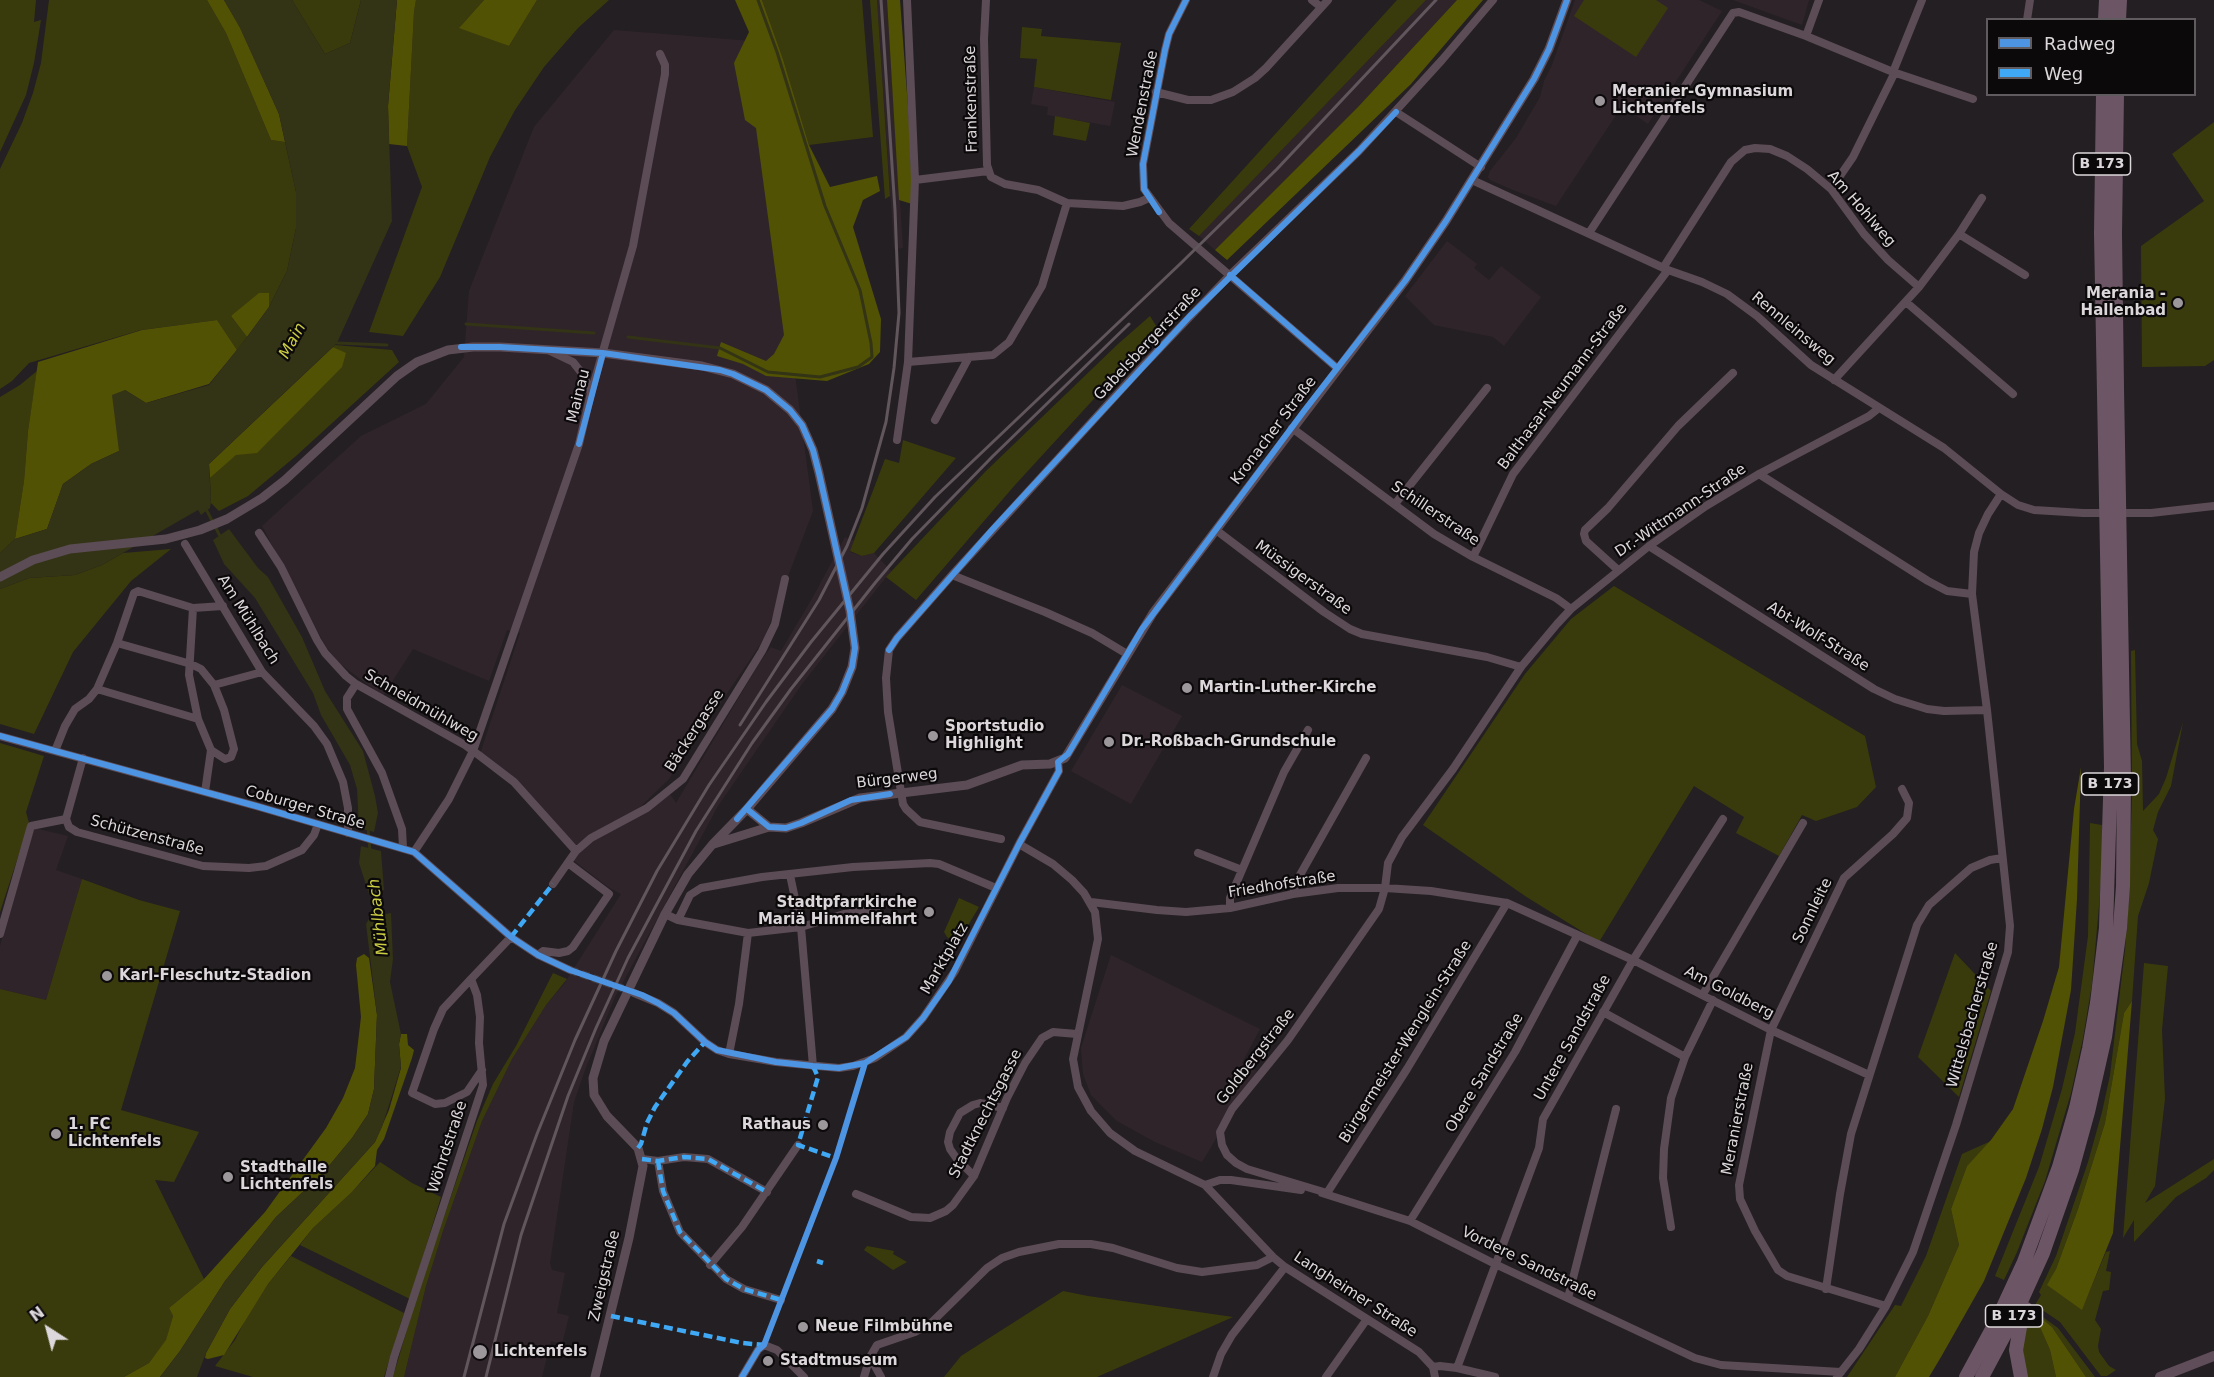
<!DOCTYPE html>
<html>
<head>
<meta charset="utf-8">
<style>
	body { margin:0 }
	#map { position:relative; width:2214px; height:1377px; overflow:hidden; background:#241f22; font-family:"DejaVu Sans",sans-serif }
	canvas { display:block }
	.legend { position:absolute; left:1986px; top:18px; width:210px; height:78px; box-sizing:border-box; background:#0c090b; border:2px solid #5f5b5e; margin:0; padding:8px 10px; list-style:none; font-size:18px; color:#dcd7da }
	.legend li { display:flex; align-items:center; gap:12px; height:30px }
	.legend b { width:30px; border:2px solid #5f5b5e }
	.north { position:absolute; left:18px; top:1299px; width:60px; height:60px; -webkit-text-stroke:4px #0c090b; paint-order:stroke; rotate:324deg; font-size:16px; font-weight:700; line-height:24px; text-align:center; color:#dcd7da }
	.north::after { content:''; display:block; margin:auto; width:21px; height:27px; background:#dcd7da; clip-path:polygon(50% 0,100% 100%,50% 72%,0 100%) }
</style>
</head>
<body>
<div id="map">
<canvas width="2214" height="1377"></canvas>
<ul class="legend">
<li><b style="height:8px;background:#4d94e3"></b>Radweg</li>
<li><b style="height:8px;background:#3fa9f5"></b>Weg</li>
</ul>
<div class="north">N</div>
</div>
<script>
const context = document.querySelector('canvas').getContext('2d');
context.lineJoin = 'round';
function paint(path, color) { context.fillStyle = color; context.fill(path, 'evenodd'); }
const shape = rows => new Path2D(rows.map(r => 'M' + r).join(''));
function strokePath(path, color, width, dash) { context.strokeStyle = color; context.lineWidth = width; context.lineCap = dash ? 'butt' : 'round'; context.setLineDash(dash || []); context.stroke(path); }
function label(font, color, halo, rows, align = 'center') {
  context.font = font + ' "DejaVu Sans",sans-serif'; context.lineWidth = 4.5; context.setLineDash([]); context.textBaseline = 'middle'; context.strokeStyle = halo; context.fillStyle = color; for (const [text, x, y, turn = 0] of rows) {
    context.save(); context.translate(x, y); context.rotate((+turn || 0) * Math.PI / 180); context.textAlign = isNaN(turn) ? turn : align; if (halo) context.strokeText(text, 0, 0); context.fillText(text, 0, 0); context.restore();
  }
}
const built = shape([
	[877,0,887,0,903,248,894,249],
	[1426,0,1457,0,1358,107,1215,250,1199,236],
	[1575,0,1699,0,1722,11,1648,124,1622,106,1556,206,1513,190,1490,180,1488,177,1490,171,1516,138,1540,97,1544,81,1552,65],
	[1733,0,1809,0,1802,25],
	[614,30,751,41,813,511,764,639,669,779,636,811,576,845,515,781,480,754,520,633,507,630,489,681,413,649,383,696,339,663,326,647,262,526,361,436,426,404,464,357,469,291,534,127],
	[1034,87,1115,102,1110,126,1047,115,1048,107,1031,104],
	[1447,241,1477,264,1474,268,1489,280,1501,266,1541,297,1504,346,1493,337,1434,325,1405,296],
	[845,537,854,541,850,552,862,556,874,553,891,571,802,684,718,806,615,997,585,1070,574,1102,550,1263,552,1270,565,1273,557,1313,569,1316,562,1344,551,1341,542,1377,404,1377,426,1286,443,1231,482,1121,512,1059,546,1005,564,984,621,894,608,887,573,860,593,839,648,811,670,794,676,803,760,662,771,647,781,651,813,597],
	[1122,685,1182,716,1131,804,1071,771],
	[34,828,68,836,56,870,82,879,46,1000,0,989,0,946],
	[1111,955,1260,1029,1242,1063,1257,1071,1202,1162,1155,1142,1117,1121,1091,1095,1083,1074,1081,1048]
]);
const green = shape([
	[0,0,36,0,34,22,41,20,34,63,26,95,0,152],
	[49,0,207,0,226,33,271,140,285,142,296,192,296,228,287,271,269,307,269,294,231,316,247,337,237,350,217,320,141,330,29,363,12,381,0,389,0,169,22,123,33,93,41,63],
	[292,0,361,0,350,43,325,54],
	[416,0,484,0,460,27,509,46,537,0,609,0,578,28,544,67,515,110,490,157,440,277,403,336,369,332,422,187,407,146,414,12],
	[762,0,862,0,873,137,809,145,783,59],
	[870,0,877,0,890,196,885,199],
	[1397,0,1426,0,1199,236,1189,229],
	[1584,0,1656,0,1668,8,1636,57,1574,16],
	[1022,27,1042,29,1041,36,1121,43,1111,100,1034,87,1037,59,1020,58],
	[1055,116,1090,123,1086,141,1053,135],
	[2214,122,2214,360,2205,366,2142,367,2141,246,2204,201,2172,154],
	[1150,316,1158,329,1015,485,916,600,886,577,986,471,1118,344],
	[335,345,392,350,399,362,296,456,248,496,219,511,211,503,210,478,346,354,333,347],
	[37,371,28,431,24,481,15,539,0,553,0,397,20,385],
	[903,440,956,458,874,553,862,556,850,551,885,459,899,463],
	[171,549,131,581,73,652,34,734,0,724,0,589,29,578,75,575,102,565,123,553],
	[1614,586,1865,736,1876,787,1857,807,1816,821,1802,815,1779,856,1736,833,1744,817,1694,786,1599,942,1525,896,1423,825,1525,674,1571,619],
	[2135,650,2137,744,2142,761,2143,811,2159,794,2166,778,2183,722,2171,786,2158,812,2153,830,2158,839,2149,883,2138,916,2132,1001,2124,1013,2105,1123,2078,1209,2056,1269,2048,1285,2082,1309,2106,1252,2110,1251,2106,1271,2111,1272,2109,1290,2103,1291,2095,1320,2101,1329,2098,1346,2099,1352,2109,1366,2116,1370,2107,1376,2101,1376,2060,1322,2035,1305,2041,1295,2039,1292,2056,1256,2088,1162,2102,1112,2110,1075,2125,950,2129,894,2132,794,2131,651],
	[0,743,44,756,26,812,29,823,0,912],
	[2090,823,2102,825,2102,872,2092,984,2083,1038,2071,1093,2045,1181,2017,1252,2004,1280,1995,1276,2039,1167,2062,1089,2075,1033,2088,936],
	[82,879,139,900,180,911,121,1110,199,1132,174,1182,155,1180,204,1279,169,1308,173,1316,166,1341,149,1363,124,1377,0,1377,0,989,46,1000],
	[959,898,979,907,957,944,947,937,944,932],
	[1955,953,1991,991,1959,1097,1918,1057],
	[2144,963,2168,966,2162,1030,2165,1099,2155,1186,2145,1203,2214,1159,2214,1170,2206,1178,2176,1197,2134,1242,2134,1220,2123,1238],
	[553,973,567,979,546,1005,512,1059,482,1121,443,1231,426,1286,404,1377,393,1377,419,1289,477,1121,493,1084,516,1046],
	[1991,1141,1967,1166,1951,1209,1959,1245,1928,1316,1895,1377,1847,1377,1895,1305,1901,1306,1926,1256,1962,1154],
	[380,1162,412,1183,441,1197,410,1299,300,1245,313,1228,352,1192],
	[867,1246,894,1251,893,1254,907,1262,893,1270,864,1250],
	[291,1256,404,1313,384,1377,253,1377,215,1366,235,1340,244,1322,268,1284],
	[1063,1291,1088,1296,1233,1317,1097,1377,944,1377,961,1356],
	[2033,1310,2058,1328,2095,1377,2086,1377,2052,1327,2034,1312,2050,1350,2056,1377,2027,1377,2022,1344,2026,1325]
]);
const forest = shape([
	[207,0,224,0,240,27,279,114,285,142,271,140,226,33],
	[397,0,416,0,414,12,407,146,389,144,388,106],
	[484,0,537,0,509,46,459,28],
	[735,0,762,0,783,59,809,145,830,187,877,176,880,191,863,200,853,227,881,319,880,352,869,364,827,381,766,376,743,364,717,356,721,342,766,361,774,354,784,335,756,128,745,120,734,63,749,32],
	[887,0,900,0,910,134,912,204,899,200],
	[1457,0,1483,0,1411,84,1227,260,1215,250,1358,107],
	[259,293,269,293,269,307,247,337,231,316],
	[217,320,237,350,209,384,146,403,125,390,119,451,91,464,63,484,47,529,15,539,24,481,28,431,38,362,142,330],
	[333,347,346,353,342,367,257,453,236,455,210,478,209,464],
	[2081,767,2077,899,2071,990,2053,1087,2042,1129,2026,1178,1984,1281,1941,1357,1929,1377,1895,1377,1928,1316,1959,1245,1951,1209,1967,1166,1991,1140,2013,1109,2043,1021,2059,967,2074,809],
	[364,954,369,958,377,1015,374,1089,368,1114,352,1138,323,1173,276,1217,225,1281,180,1351,160,1377,124,1377,149,1363,166,1340,173,1316,169,1308,204,1279,265,1212,326,1128,343,1098,355,1068,361,1017,356,965,357,958],
	[2132,1001,2113,1233,2082,1310,2047,1285,2056,1269,2078,1209,2105,1123,2124,1013],
	[401,1034,407,1034,408,1045,414,1050,412,1058,384,1139,377,1150,375,1166,352,1192,313,1228,268,1284,224,1355,208,1359,205,1358,206,1353,230,1309,262,1267,375,1142,389,1110,401,1068,399,1044],
	[2033,1311,2052,1327,2086,1377,2056,1377,2050,1350]
]);
const water = shape([
	[224,0,292,0,325,54,350,43,361,0,397,0,388,106,392,221,337,343,209,464,211,503,210,508,201,515,198,510,102,565,75,575,29,578,0,589,0,553,15,539,47,529,63,484,91,464,119,451,112,395,125,390,146,403,209,385,247,337,269,307,287,271,296,228,296,192,279,114,240,28],
	[229,529,258,568,268,577,302,637,325,691,363,751,375,796,378,813,374,832,359,828,357,789,350,765,321,715,313,693,255,598,224,564,213,540],
	[361,846,381,851,384,890,369,894,359,863],
	[391,913,393,959,390,982,401,1034,399,1044,401,1067,382,1127,375,1142,262,1267,230,1309,206,1353,197,1377,160,1377,180,1351,225,1281,276,1217,323,1173,352,1138,368,1114,374,1089,377,1015,366,924,370,917]
]);
const stream = shape([
	[466,324,594,333],
	[628,337,720,348,768,372,820,377,858,367,872,357,871,343,860,290,825,206,777,52,758,0],
	[337,343,387,345],
	[206,509,221,538],
	[368,828,370,851],
	[375,890,380,919]
]);
const minorTunnel = shape([
	[570,970,633,992]
]);
const minor = shape([
	[986,0,984,39,987,165,991,177,1005,184,1038,190,1067,203,1123,206,1140,202,1149,198],
	[1186,0,1169,34,1165,50,1143,164,1144,189,1169,223,1337,368],
	[1312,0,1321,7],
	[2027,20,2030,0],
	[1806,36,1819,0],
	[1893,72,1922,0],
	[1156,92,1188,100,1211,100,1233,92,1255,78,1266,68,1328,0],
	[1396,112,1481,167],
	[915,180,988,171],
	[1472,180,1668,270,1702,282,1727,294,1757,316,1811,365,1944,448,2001,494,2018,505,2034,510,2083,513,2151,513,2214,506],
	[1831,189,1853,157,1895,72],
	[1589,233,1733,13,1739,12,1806,36,1893,72,1973,99],
	[1959,234,2025,275],
	[1663,268,1731,162,1745,150,1755,148,1770,149,1787,156,1807,169,1831,189,1864,234,1888,260,1919,287],
	[1906,302,2013,394],
	[550,351,573,362,584,376,591,393],
	[908,362,993,355,1009,342,1042,286,1067,203],
	[1834,380,1919,287,1959,234,1982,198],
	[935,420,969,357],
	[1292,428,1434,534,1473,557,1556,598,1571,609],
	[897,440,908,362,915,180,907,0],
	[1759,474,1928,581,1947,591,1972,594],
	[1395,504,1487,388],
	[1216,530,1324,612,1350,629,1362,634,1487,657,1521,667],
	[259,533,281,567,317,640,325,653,346,676,356,684,465,745,480,756,514,782,576,851],
	[185,544,262,672,314,726,327,744,343,782,348,808,348,833],
	[1649,546,1874,689,1895,699,1927,709,1944,711,1987,710],
	[1473,557,1513,474,1668,270],
	[1618,570,1586,541,1584,534,1585,530,1608,508,1678,426,1733,373],
	[952,575,1045,612,1092,633,1127,654],
	[193,608,189,675,198,719,211,750,205,792],
	[117,643,191,664,201,669,214,685,224,710,234,749,231,757,225,759,211,750],
	[356,684,347,698,347,709,382,773,402,829,403,848],
	[214,685,262,672],
	[97,689,198,719],
	[0,736,256,806,414,852,511,937,538,955,570,970],
	[55,751,65,726,75,709,89,699,97,689,117,643,134,593,138,591,193,608,223,606],
	[66,819,69,827,77,832,203,866,249,868,266,866,302,850,314,835,318,824],
	[1001,839,920,822,906,809,903,804,888,712,886,678,889,650,897,638,952,575,1140,369,1230,275,1359,151,1442,60,1493,0],
	[1019,844,1053,864,1072,880,1084,893,1095,912,1098,939,1073,1059,1078,1087,1091,1111,1110,1133,1135,1151,1205,1185,1273,1257,1285,1267,1419,1352,1433,1367,1435,1377],
	[414,852,449,799,473,751,579,444,591,393,633,246,665,74,665,65,660,54],
	[1198,853,1242,870],
	[790,875,801,927,813,1066],
	[553,884,576,851,591,838,647,808,683,779,762,651,775,624,785,579],
	[1293,894,1296,882,1366,758],
	[1091,902,1157,910,1186,912,1230,908,1293,894,1338,888,1385,888,1431,891,1507,903,1633,960,1771,1030,1869,1075],
	[1230,908,1230,898,1284,772,1308,730],
	[665,914,678,920,748,933,801,927,844,914,876,909],
	[678,920,690,895,701,888,762,877,853,867,930,863,939,864,996,888],
	[0,934,31,826,66,819,83,758],
	[538,955,543,951,559,953,568,951,573,947,609,894,568,863],
	[471,979,443,1009,434,1029,412,1093,435,1104,445,1103,467,1092,482,1070],
	[634,993,658,1003,674,1013,705,1042,717,1050,729,1054,776,1062,839,1068,853,1066,875,1058,906,1037,923,1018,955,971,1019,844,1059,771,1058,762],
	[1703,994,1803,823],
	[1603,1012,1685,1057],
	[729,1054,739,1004,748,933],
	[642,1159,658,1161,684,1157,708,1159,767,1192],
	[658,1161,663,1191,680,1232,726,1279,744,1289,781,1300],
	[974,1176,957,1159,950,1149,948,1142,950,1132,960,1113,973,1105,980,1103,1003,1108],
	[1205,1185,1220,1180,1231,1180,1301,1190],
	[1322,1193,1410,1221,1495,1264,1695,1358,1721,1365,1841,1372],
	[1327,1193,1247,1169,1236,1163,1227,1155,1222,1145,1220,1132,1232,1109,1288,1040,1379,909,1385,888,1388,863,1402,837,1453,769,1521,667,1557,624,1571,609,1649,546,1706,506,1759,474,1869,416,1879,408],
	[1327,1193,1407,1069,1507,903],
	[856,1194,911,1217,930,1218,946,1211,953,1205,974,1176,1007,1098,1025,1063,1042,1038,1053,1032,1077,1034],
	[1410,1221,1515,1052,1577,936],
	[1671,1227,1663,1178,1664,1149,1671,1098,1685,1057,1713,1000],
	[710,1265,742,1227,798,1145],
	[1826,1289,1840,1194,1851,1134,1917,925,1929,905,1971,868,1990,860,2002,858],
	[1568,1298,1616,1109],
	[1886,1306,1787,1276,1778,1270,1755,1231,1740,1199,1739,1185,1771,1030,1844,878,1893,834,1907,818,1909,803,1902,789],
	[870,1357,881,1377],
	[1433,1367,1440,1366,1457,1368,1495,1377],
	[1457,1368,1539,1148,1543,1119,1633,960,1723,819],
	[389,1377,394,1357,483,1085,479,1043,480,1017,477,995,471,979,511,937],
	[742,1377,758,1350,764,1345,777,1350,804,1377],
	[864,1377,870,1357,877,1345,915,1332,930,1324,987,1268,1002,1258,1019,1252,1059,1244,1091,1244,1113,1248,1177,1268,1202,1272,1257,1265,1273,1257],
	[1213,1377,1221,1354,1232,1335,1285,1267],
	[1326,1377,1367,1319],
	[1837,1377,1859,1349,1886,1306,1913,1252,1956,1125,2008,952,2010,926,1987,710,1972,594,1974,552,1979,533,1988,514,2001,494]
]);
const tertiary = shape([
	[0,577,33,560,70,549,166,539,200,530,227,519,262,498,285,480,397,376,417,362,448,350,473,347,500,347,603,353,702,366,733,374,766,390,790,410,802,425,813,450,819,473,850,611,855,648,852,667,842,692,832,709,747,809,712,845,688,874,665,914,604,1041,593,1078,594,1095,607,1116,638,1148,643,1166,629,1238,595,1377],
	[747,809,769,827,786,828,801,823,860,798,967,785,1022,765,1050,764,1065,758,1153,613,1405,281,1446,221,1534,79,1549,49,1567,0],
	[714,844,769,827]
]);
const secondary = shape([
	[2160,1377,2214,1356]
]);
const trunk = shape([
	[2105,20,2106,0],
	[2119,20,2120,0],
	[1966,1377,1998,1318,2024,1262,2059,1167,2076,1108,2089,1049,2097,1003,2106,928,2111,767,2101,233,2103,94],
	[1982,1377,2013,1319,2043,1253,2072,1170,2088,1112,2105,1037,2120,928,2123,886,2124,780,2117,388,2115,234,2117,94],
	[2021,1377,2016,1350,2020,1327,2026,1309]
]);
const rail = shape([
	[740,725,819,600,847,546,862,508,886,422,894,368,899,313,895,210,881,0],
	[464,1377,504,1224,537,1134,575,1040,616,951,657,871,709,785,766,702,811,642,883,554,935,497,1180,264,1277,169,1436,0],
	[486,1377,521,1235,568,1096,596,1028,628,958,696,831,752,743,791,689,875,583,912,539,993,456,1129,324]
]);
const quiet = shape([
	[511,937,553,884],
	[813,1066,818,1077,798,1145,836,1158],
	[638,1148,641,1144,647,1123,655,1107,687,1062,705,1042],
	[642,1159,658,1161,684,1157,708,1159,767,1192],
	[658,1161,663,1191,680,1232,726,1279,744,1289,781,1300],
	[817,1261,823,1263],
	[611,1316,742,1343,764,1345]
]);
const cycleway = shape([
	[1159,212,1144,189,1143,164,1165,50,1169,34,1186,0],
	[1230,275,1337,368],
	[461,347,500,347,603,353,720,370,733,374,766,390,790,410,802,425,813,450,819,473,850,611,855,648,852,667,842,692,832,709,737,819],
	[579,444,603,353],
	[889,650,897,638,992,530,1189,317,1359,151,1396,112],
	[0,736,256,806,414,852,511,937,538,955,570,970,642,995,658,1003,674,1013,705,1042,717,1050,776,1062,813,1066,839,1068,865,1063,906,1037,923,1018,949,981,1019,844,1059,771,1058,762,1068,754,1142,629,1304,411,1405,281,1446,221,1534,79,1549,49,1567,0],
	[747,809,769,827,786,828,801,823,851,800,890,794],
	[742,1377,758,1350,764,1345,836,1158,865,1063]
]);
const markers = [
	[1600,101,6,"#9c979a"],
	[2178,303,6,"#9c979a"],
	[1187,688,6,"#9c979a"],
	[933,736,6,"#9c979a"],
	[1109,742,6,"#9c979a"],
	[929,912,6,"#9c979a"],
	[107,976,6,"#9c979a"],
	[823,1125,6,"#9c979a"],
	[56,1134,6,"#9c979a"],
	[228,1177,6,"#9c979a"],
	[803,1327,6,"#9c979a"],
	[480,1352,8,"#9c979a"],
	[768,1361,6,"#9c979a"]
];
const shields = [
	[2102,164,57],
	[2110,784,57],
	[2014,1316,57]
];
const shieldNames = [
	["B 173",2102,164],
	["B 173",2110,784],
	["B 173",2014,1316]
];
const poiNames = [
	["Meranier-Gymnasium",1612,92],
	["Lichtenfels",1612,109],
	["Merania -",2166,294,"right"],
	["Hallenbad",2166,311,"right"],
	["Martin-Luther-Kirche",1199,688],
	["Sportstudio",945,727],
	["Highlight",945,744],
	["Dr.-Roßbach-Grundschule",1121,742],
	["Stadtpfarrkirche",917,903,"right"],
	["Mariä Himmelfahrt",917,920,"right"],
	["Karl-Fleschutz-Stadion",119,976],
	["1. FC",68,1125],
	["Lichtenfels",68,1142],
	["Rathaus",811,1125,"right"],
	["Stadthalle",240,1168],
	["Lichtenfels",240,1185],
	["Neue Filmbühne",815,1327],
	["Lichtenfels",494,1352],
	["Stadtmuseum",780,1361]
];
const streetNames = [
	["Frankenstraße",972,99,-91],
	["Wendenstraße",1143,104,-79],
	["Am Hohlweg",1861,209,49],
	["Rennleinsweg",1793,329,40],
	["Gabelsbergerstraße",1148,344,-47],
	["Balthasar-Neumann-Straße",1563,387,-53],
	["Mainau",579,396,-76],
	["Kronacher Straße",1274,431,-53],
	["Dr.-Wittmann-Straße",1681,511,-34],
	["Schillerstraße",1435,514,34],
	["Müssigerstraße",1303,578,36],
	["Am Mühlbach",248,620,58],
	["Abt-Wolf-Straße",1818,637,32],
	["Schneidmühlweg",421,706,30],
	["Bäckergasse",695,731,-57],
	["Bürgerweg",897,779,-7],
	["Coburger Straße",305,808,16],
	["Schützenstraße",147,836,15],
	["Friedhofstraße",1282,885,-9],
	["Sonnleite",1813,911,-64],
	["Marktplatz",945,959,-60],
	["Am Goldberg",1729,993,27],
	["Wittelsbacherstraße",1973,1015,-74],
	["Untere Sandstraße",1573,1038,-61],
	["Bürgermeister-Wenglein-Straße",1406,1042,-58],
	["Goldbergstraße",1256,1057,-52],
	["Obere Sandstraße",1485,1073,-59],
	["Stadtknechtsgasse",986,1114,-63],
	["Meranierstraße",1738,1119,-79],
	["Wöhrdstraße",448,1147,-72],
	["Vordere Sandstraße",1529,1264,26],
	["Zweigstraße",605,1276,-77],
	["Langheimer Straße",1355,1295,33]
];
const waterNames = [
	["Main",293,341,-61],
	["Mühlbach",379,917,-97]
];
paint(built, '#30242b');
paint(green, '#3a3b0c');
paint(forest, '#525205');
paint(water, '#333315');
strokePath(stream, '#333315', 3);
strokePath(minorTunnel, '#403b3e', 8, [8, 4]);
strokePath(minor, '#5c4c56', 8);
strokePath(tertiary, '#5c4c56', 9);
strokePath(secondary, '#604d5a', 10);
strokePath(trunk, '#6c5666', 14);
strokePath(rail, '#60565c', 3);
strokePath(quiet, '#3fa9f5', 4.5, [9, 4.5]);
strokePath(cycleway, '#4d94e3', 6);
for (const [x, y, r, color] of markers) { const dot = new Path2D(); dot.arc(x, y, r, 0, 2 * Math.PI); context.fillStyle = color; context.fill(dot); strokePath(dot, '#0c090b', 2); }
for (const [x, y, w] of shields) { const box = new Path2D(); box.roundRect(x - w / 2, y - 11, w, 22, 4.5); context.fillStyle = '#0c090b'; context.fill(box); strokePath(box, '#dcd7da', 1.5); }
label('bold 14px', '#dcd7da', null, shieldNames);
label('bold 15px', '#dcd7da', '#0c090b', poiNames, 'left');
label('15px', '#dcd7da', '#0c090b', streetNames);
label('italic 16px', '#cacc42', '#0c090b', waterNames);
</script>
</body>
</html>
